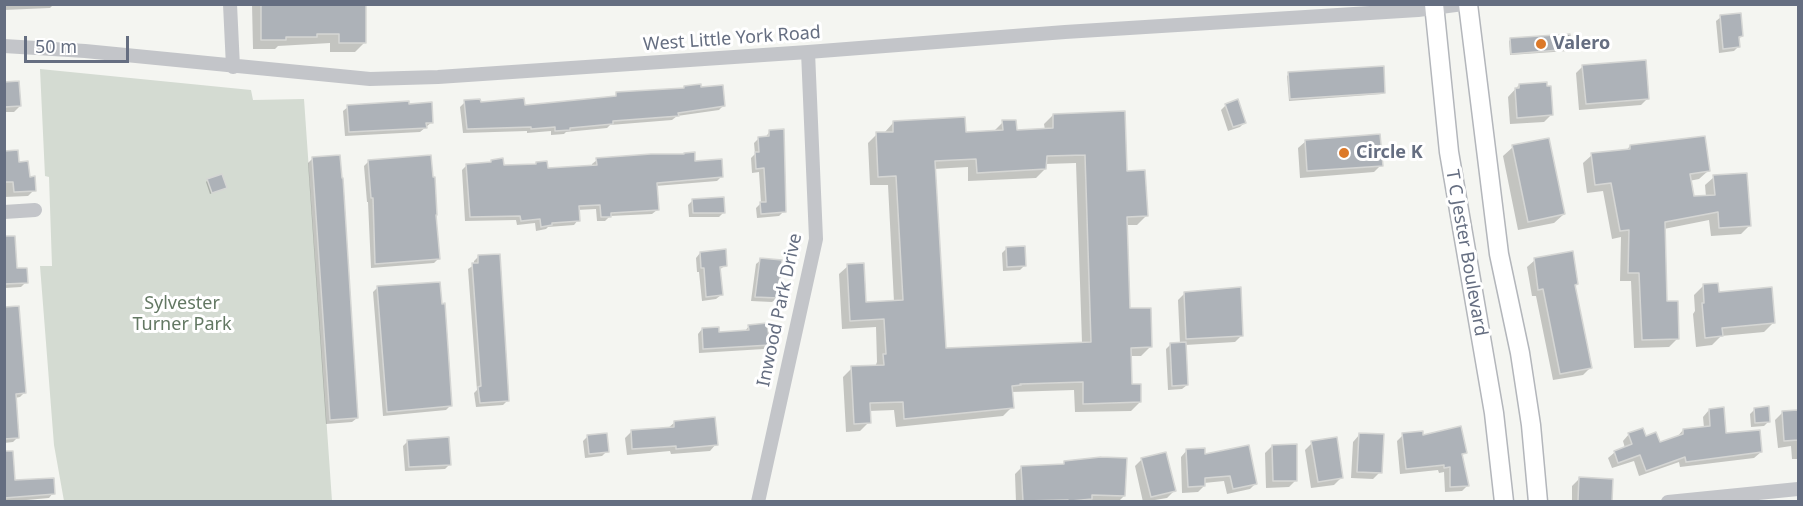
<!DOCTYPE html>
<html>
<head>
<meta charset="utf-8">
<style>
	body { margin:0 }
	#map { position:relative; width:1803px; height:506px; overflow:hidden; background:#f4f5f1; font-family:"Noto Sans",sans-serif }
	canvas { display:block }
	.frame { position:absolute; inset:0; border:6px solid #656e81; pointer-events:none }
	.scale { position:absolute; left:24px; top:36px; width:105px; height:27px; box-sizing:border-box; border:3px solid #656e81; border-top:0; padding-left:8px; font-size:18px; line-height:21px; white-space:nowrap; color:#656e81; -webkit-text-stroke:4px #fff; paint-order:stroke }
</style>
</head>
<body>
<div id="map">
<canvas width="1803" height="506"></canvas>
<div class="frame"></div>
<div class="scale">50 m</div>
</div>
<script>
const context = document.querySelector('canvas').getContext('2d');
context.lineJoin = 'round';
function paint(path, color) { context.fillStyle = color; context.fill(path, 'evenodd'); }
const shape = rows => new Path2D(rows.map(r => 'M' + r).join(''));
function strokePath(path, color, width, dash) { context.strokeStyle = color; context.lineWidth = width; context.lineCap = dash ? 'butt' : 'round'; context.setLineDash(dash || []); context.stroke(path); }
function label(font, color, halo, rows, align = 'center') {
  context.font = font + ' "Noto Sans",sans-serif'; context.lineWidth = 6; context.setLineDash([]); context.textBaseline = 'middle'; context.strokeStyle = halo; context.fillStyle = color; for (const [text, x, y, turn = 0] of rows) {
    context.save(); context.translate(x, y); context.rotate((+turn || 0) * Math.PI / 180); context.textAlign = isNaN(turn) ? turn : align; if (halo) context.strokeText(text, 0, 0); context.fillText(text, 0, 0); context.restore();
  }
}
const green = shape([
	[40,69,251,90,253,100,304,99,332,501,64,501,54,445,40,266,52,266,49,177,45,176]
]);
const shadow = shape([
	[4,4,54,4,50,8,4,10],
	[252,4,364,4,365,42,355,52,330,52,330,43,278,46,275,49,253,49],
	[1721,17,1742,36,1737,40,1738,47,1734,51,1719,53,1716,21],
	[1511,39,1570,49,1568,51,1510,55,1509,41],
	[1583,66,1648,98,1641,105,1579,110,1576,73],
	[1289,74,1384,92,1382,94,1289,101,1287,76],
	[4,83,20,106,14,112,4,112],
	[1519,85,1551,115,1544,122,1510,124,1508,97],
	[684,87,723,106,719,110,677,116,672,120,610,125,607,128,566,132,564,134,551,135,551,131,527,133,527,131,463,133,460,107,465,102,523,106,613,98,617,94,682,90],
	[1237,101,1245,122,1240,127,1228,131,1221,110,1225,106],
	[408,106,432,122,420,132,345,136,343,111,348,107],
	[1053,115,1126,173,1146,216,1137,225,1126,225,1128,310,1150,347,1141,356,1130,356,1130,385,1140,402,1131,411,1075,412,1074,390,1011,392,1012,407,1003,416,896,427,894,410,869,411,869,422,860,431,846,432,843,377,852,368,875,367,877,362,876,327,842,329,839,274,848,266,864,303,894,302,888,185,870,185,868,143,877,134,884,133,893,123,965,133,994,131,1003,122,1015,131,1045,130,1044,124],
	[1076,163,1082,343,944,350,934,169,968,167,968,181,1036,178,1045,169,1045,164],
	[770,131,784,211,779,216,757,218,756,208,761,203,759,172,752,173,751,158,755,154,754,143,759,138,765,138],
	[1306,141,1381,165,1374,172,1300,178,1298,148],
	[1630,146,1708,171,1699,179,1689,181,1693,198,1706,197,1705,185,1714,177,1750,225,1741,234,1711,236,1709,220,1664,229,1666,303,1678,338,1669,347,1634,348,1631,281,1620,281,1621,237,1612,239,1603,191,1587,193,1583,163,1592,155,1626,151],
	[1513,147,1564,214,1554,223,1518,230,1503,156],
	[4,153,18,164,28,178,34,190,28,196,4,197],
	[312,159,357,418,352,422,326,424,308,163],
	[597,160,694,163,722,176,717,181,655,186,657,210,652,214,610,216,605,221,597,221,596,209,577,210,578,220,574,225,548,227,546,229,536,231,535,223,517,225,516,220,465,221,462,170,466,166,489,164,492,161,502,166,534,165,536,163,546,170,592,167,592,164],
	[368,162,436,214,439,258,434,263,371,268,368,202,367,202,364,166],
	[208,180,225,187,210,194,206,182],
	[693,200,724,212,719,217,689,217,688,205],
	[4,238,15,270,26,282,21,287,5,288,6,308,24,393,20,397,15,398,18,437,13,442,4,443],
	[1007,248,1025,265,1020,270,1003,271,1002,253],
	[700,253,726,265,719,270,721,295,716,299,702,301,699,272,697,272,696,258],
	[479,256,508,400,503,405,476,407,474,393,477,390,468,269,474,265,474,261],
	[761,260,777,298,772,302,751,301,756,264],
	[1535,260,1574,286,1590,368,1583,375,1553,380,1536,296,1532,296,1527,267],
	[1703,286,1717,293,1773,323,1764,332,1721,336,1712,345,1696,347,1693,314,1695,311,1694,295],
	[378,287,450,406,446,410,383,416,373,292],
	[1185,293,1242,335,1235,342,1185,345,1187,385,1182,389,1168,390,1166,349,1171,344,1180,344,1178,300],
	[749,326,768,345,764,349,699,353,698,334,702,329,718,333,745,331],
	[1755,409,1769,421,1764,426,1751,427,1750,414],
	[1709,410,1725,434,1761,452,1754,458,1680,467,1679,462,1639,476,1634,461,1612,468,1608,458,1615,452,1625,448,1623,441,1629,434,1659,444,1677,437,1683,430,1704,428,1703,417],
	[1798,412,1798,459,1792,459,1791,446,1778,448,1775,420,1782,413],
	[675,422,716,444,710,451,671,454,670,451,627,455,625,438,631,432,667,429],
	[1360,434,1380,472,1373,479,1351,478,1353,442],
	[1403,435,1422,437,1465,452,1461,457,1467,486,1462,491,1445,492,1444,472,1439,473,1438,470,1400,474,1397,441],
	[588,436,607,451,602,456,585,458,583,441],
	[408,441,450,464,445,469,405,471,403,446],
	[1312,443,1342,477,1334,485,1311,488,1305,450],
	[1272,446,1296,480,1289,487,1266,488,1265,453],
	[1187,450,1204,456,1256,483,1250,489,1227,494,1224,481,1204,483,1204,486,1198,492,1182,493,1181,457],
	[1142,459,1174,491,1167,498,1143,502,1135,466],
	[1064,463,1124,496,1118,502,1016,502,1015,474,1022,467,1061,466],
	[4,473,14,482,53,493,49,498,4,502],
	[1579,479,1611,480,1610,502,1572,502,1572,486]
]);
const building = shape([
	[261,4,366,4,366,43,339,43,339,34,317,34,317,37,286,37,286,40,261,40,261,4],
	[1741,13,1743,36,1739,37,1740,47,1723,49,1720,15,1741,13],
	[1570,34,1571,49,1511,54,1510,38,1570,34],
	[1646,60,1649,99,1586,104,1582,65,1646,60],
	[1384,66,1385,93,1290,99,1288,72,1384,66],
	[19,81,21,106,4,107,4,82,19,81],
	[1547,82,1547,86,1551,86,1553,115,1517,118,1515,88,1519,88,1519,84,1547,82],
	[701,84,701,87,723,85,725,106,678,113,679,116,613,121,613,124,570,128,570,130,555,131,555,127,531,129,531,127,467,129,464,100,480,99,481,102,524,98,525,105,546,103,616,96,616,92,684,88,684,86,701,84],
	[1238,99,1246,123,1233,127,1225,104,1238,99],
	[409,101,409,104,432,102,433,123,426,123,427,128,349,132,347,105,409,101],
	[1125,111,1127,171,1145,170,1148,216,1127,217,1130,308,1151,308,1152,347,1131,348,1132,384,1141,384,1141,402,1083,404,1083,382,1020,384,1021,385,1012,386,1014,408,904,419,903,402,870,403,871,423,854,424,851,366,884,365,883,354,886,354,884,319,850,321,847,264,864,263,866,302,903,300,896,176,878,177,876,132,893,132,893,121,965,117,966,132,1003,130,1002,120,1016,120,1017,130,1053,128,1053,114,1125,111],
	[1085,155,1091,342,946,348,935,161,976,159,977,173,1046,169,1047,156,1085,155],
	[784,129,786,212,761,214,760,202,766,202,764,168,756,169,755,152,759,152,758,137,769,136,769,130,784,129],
	[1380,134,1383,166,1307,171,1305,140,1380,134],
	[1705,136,1710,171,1690,174,1694,196,1715,195,1713,175,1747,173,1751,226,1719,228,1718,212,1665,222,1667,301,1678,301,1679,339,1642,340,1639,273,1628,273,1629,230,1620,231,1611,183,1595,185,1591,153,1630,149,1630,145,1705,136],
	[1549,138,1565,214,1528,222,1512,145,1549,138],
	[18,150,19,162,28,161,30,177,35,176,36,191,14,192,13,182,4,182,4,151,18,150],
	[695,152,695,161,722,159,723,177,657,183,659,210,611,213,611,217,601,217,600,205,579,206,580,221,552,223,552,225,541,227,540,219,521,221,520,216,470,217,466,164,491,162,491,160,503,158,504,165,536,164,536,162,547,161,548,168,597,165,596,158,651,154,684,154,684,153,695,152],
	[340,155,342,178,343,178,358,418,330,420,312,157,340,155],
	[431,155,433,177,435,177,437,215,436,215,440,259,375,264,373,198,371,198,368,160,431,155],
	[222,174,227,188,212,193,207,179,222,174],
	[724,197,725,213,693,213,692,199,724,197],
	[4,236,15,236,17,268,27,268,28,283,4,284,4,236],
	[1025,246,1026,266,1007,267,1006,247,1025,246],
	[726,249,727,266,720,267,723,295,706,297,704,268,701,268,700,252,726,249],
	[1573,251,1578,284,1575,285,1592,368,1560,374,1543,289,1538,290,1534,258,1573,251],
	[500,254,509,401,480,403,478,387,481,386,472,263,478,263,478,255,500,254],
	[760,258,782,260,778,298,755,297,760,258],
	[440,282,442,304,445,303,452,406,387,412,377,286,440,282],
	[1718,283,1719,292,1772,287,1775,323,1722,328,1723,336,1705,338,1702,303,1704,303,1703,284,1718,283],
	[1241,287,1243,336,1186,339,1184,292,1241,287],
	[19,306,26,393,16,394,19,438,4,439,4,307,19,306],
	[767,323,770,345,703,349,702,328,719,327,719,332,749,330,748,325,767,323],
	[1186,342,1188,385,1172,386,1170,343,1186,342],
	[1769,406,1770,422,1755,423,1754,408,1769,406],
	[1724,407,1726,433,1760,430,1762,452,1686,462,1685,457,1646,471,1640,455,1618,463,1614,451,1632,444,1628,433,1643,428,1646,436,1656,432,1660,442,1683,434,1683,429,1710,426,1709,409,1724,407],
	[1798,410,1798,440,1784,441,1782,411,1798,410],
	[715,417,718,445,676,449,676,446,632,449,631,430,674,427,674,421,715,417],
	[1461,426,1467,453,1462,454,1469,486,1450,487,1450,467,1444,468,1444,465,1406,469,1402,433,1423,431,1423,435,1461,426],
	[607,433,609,452,589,454,587,435,607,433],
	[1359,433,1384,434,1382,473,1357,472,1359,433],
	[449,437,451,465,409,467,407,440,449,437],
	[1337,437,1343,478,1318,482,1311,441,1337,437],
	[1297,444,1297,481,1273,481,1272,445,1297,444],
	[1249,445,1257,484,1233,489,1230,476,1205,478,1205,486,1188,487,1186,449,1205,448,1205,454,1249,445],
	[4,451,13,451,15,480,54,478,55,494,4,498,4,451],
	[1166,452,1176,491,1151,497,1141,458,1166,452],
	[1101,457,1127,458,1125,496,1092,495,1092,499,1071,501,1068,501,1068,500,1023,501,1021,466,1064,464,1064,461,1101,457],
	[1579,477,1613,479,1612,501,1578,501,1579,477]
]);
const minor = shape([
	[230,4,233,67],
	[4,46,85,51,370,79,438,77,808,52,1065,32,1418,10,1463,4],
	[4,212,35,210],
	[758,502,816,239,808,52],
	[1668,502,1798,489]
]);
const major = shape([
	[1434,4,1449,152,1494,413,1504,502],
	[1468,4,1499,254,1520,353,1531,425,1538,502]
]);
const markers = [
	[1541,44,6,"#dc7929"],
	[1344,153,6,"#dc7929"]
];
const streetNames = [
	["West Little York Road",732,39,-4],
	["T C Jester Boulevard",1466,253,80],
	["Inwood Park Drive",780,310,-78]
];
const poiNames = [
	["Valero",1553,44],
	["Circle K",1356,153]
];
const parkNames = [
	["Sylvester",182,304],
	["Turner Park",182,325]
];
paint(green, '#d4dbd2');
paint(shadow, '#0003');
paint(building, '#adb2b8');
strokePath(building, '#d5d6d4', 1.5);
strokePath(major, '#b3b6bb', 21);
strokePath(minor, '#c3c5c9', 14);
strokePath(major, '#fff', 18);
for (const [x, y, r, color] of markers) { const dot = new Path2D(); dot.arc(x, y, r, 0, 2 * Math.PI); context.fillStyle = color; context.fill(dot); strokePath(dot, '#fff', 2); }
label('18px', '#656e81', '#fff', streetNames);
label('bold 18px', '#656e81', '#fff', poiNames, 'left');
label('18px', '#637863', '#fff', parkNames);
</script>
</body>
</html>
